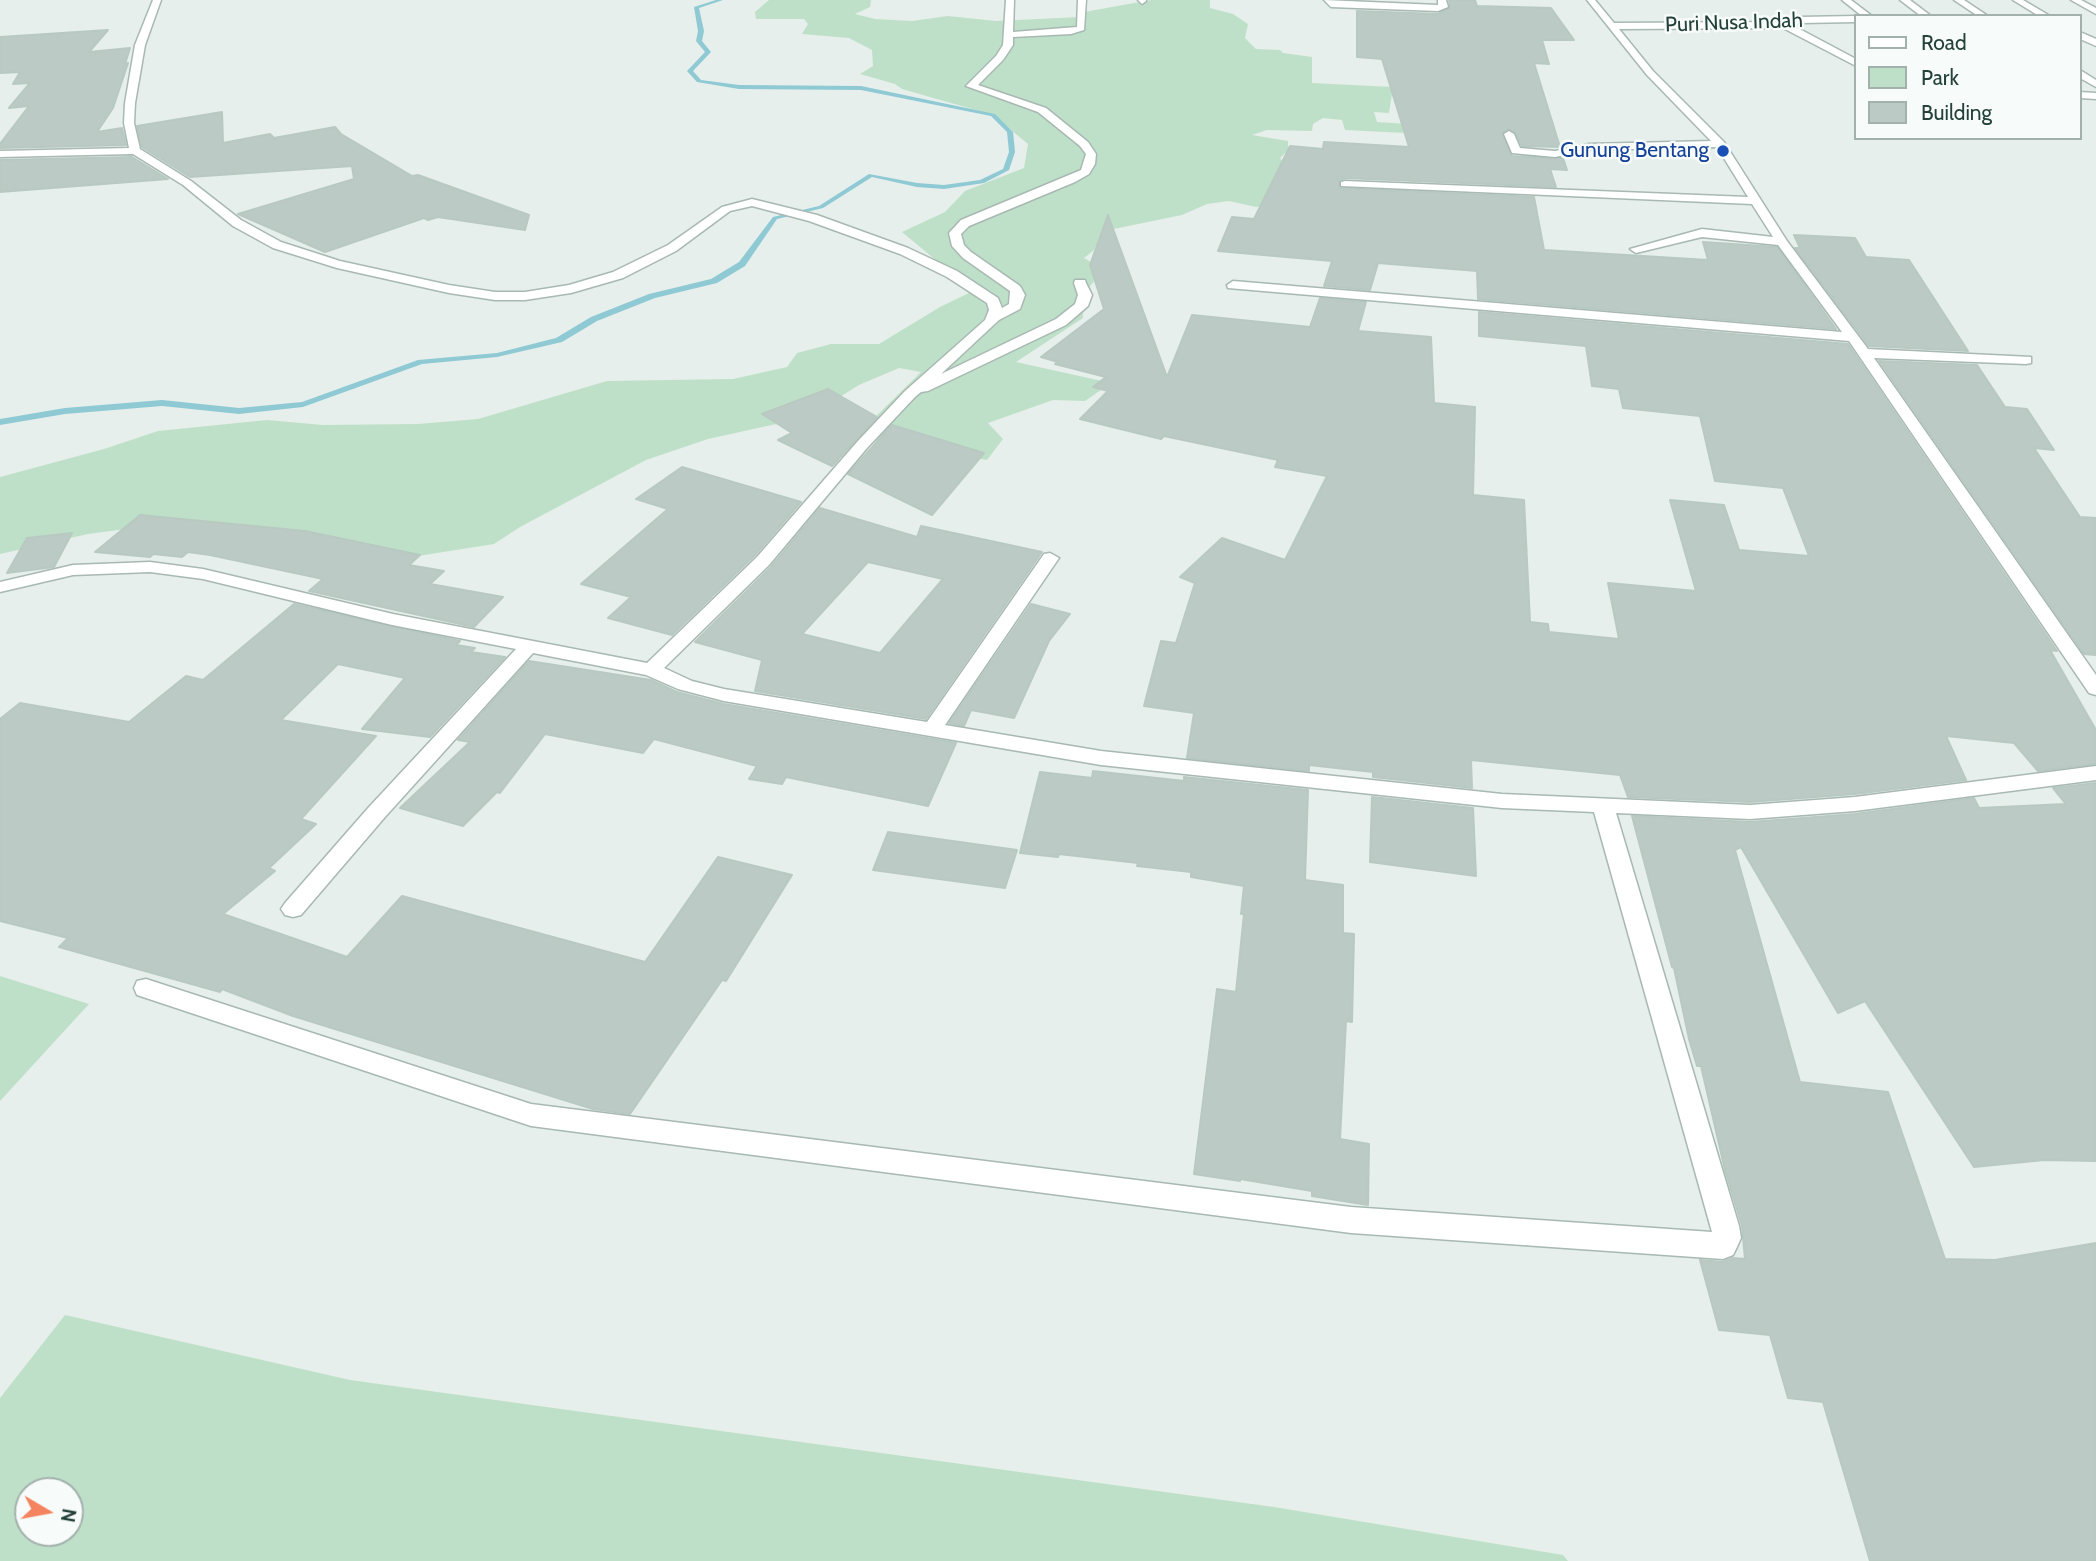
<!DOCTYPE html>
<html>
<head>
<meta charset="utf-8">
<style>
	body { margin:0 }
	#map { position:relative; width:2096px; height:1561px; overflow:hidden; background:#e6efeb; font-family:Cabin,sans-serif }
	canvas { display:block }
	.legend { position:absolute; left:1854px; top:14px; width:228px; height:126px; box-sizing:border-box; background:#f7fbf9; border:2px solid #a3b1ad; margin:0; padding:9px 12px; list-style:none; font-size:21px; color:#24423a }
	.legend li { display:flex; align-items:center; gap:14px; height:35px }
	.legend b { width:35px; border:2px solid #a3b1ad }
	.north { position:absolute; left:14px; top:1477px; width:70px; height:70px; box-sizing:border-box; background:#f7fbf9; border:2px solid #a3b1ad; border-radius:50%; rotate:100deg; font-size:19px; font-weight:700; line-height:28px; text-align:center; color:#24423a }
	.north::after { content:''; display:block; margin:auto; width:24px; height:32px; background:#f4845f; clip-path:polygon(50% 0,100% 100%,50% 72%,0 100%) }
</style>
</head>
<body>
<div id="map">
<canvas width="2096" height="1561"></canvas>
<ul class="legend">
<li><b style="height:9px;background:#fff"></b>Road</li>
<li><b style="height:19px;background:#bfe0c8"></b>Park</li>
<li><b style="height:19px;background:#bbcac4"></b>Building</li>
</ul>
<div class="north">N</div>
</div>
<script>
const context = document.querySelector('canvas').getContext('2d');
context.lineJoin = 'round';
function paint(path, color) { context.fillStyle = color; context.fill(path, 'evenodd'); }
const shape = rows => new Path2D(rows.map(r => 'M' + r).join(''));
function strokePath(path, color, width, dash) { context.strokeStyle = color; context.lineWidth = width; context.lineCap = dash ? 'butt' : 'round'; context.setLineDash(dash || []); context.stroke(path); }
function label(font, color, halo, rows, align = 'center') {
  context.font = font + ' Cabin,sans-serif'; context.lineWidth = 5; context.setLineDash([]); context.textBaseline = 'middle'; context.strokeStyle = halo; context.fillStyle = color; for (const [text, x, y, turn = 0] of rows) {
    context.save(); context.translate(x, y); context.rotate((+turn || 0) * Math.PI / 180); context.textAlign = isNaN(turn) ? turn : align; if (halo) context.strokeText(text, 0, 0); context.fillText(text, 0, 0); context.restore();
  }
}
const green = shape([
	[769,0,871,0,870,7,855,14,875,19,912,21,948,16,996,21,1080,17,1084,12,1151,0,1210,0,1210,8,1233,14,1248,24,1245,38,1256,49,1280,50,1283,53,1312,57,1312,83,1393,87,1389,113,1374,112,1377,122,1425,125,1425,134,1345,130,1342,120,1323,118,1313,124,1312,131,1267,130,1252,135,1288,141,1288,150,1280,158,1287,168,1278,203,1256,207,1229,201,1207,204,1182,215,1104,231,1094,250,1084,258,1096,265,1098,277,1082,295,1083,318,1016,362,1111,383,1085,401,1053,400,988,423,1003,439,987,460,855,437,921,372,899,368,859,385,808,417,708,439,646,460,520,527,494,544,418,556,179,522,88,534,0,554,0,477,104,449,158,431,267,420,323,425,418,424,478,419,607,381,733,379,787,367,797,353,831,344,879,344,940,307,973,291,902,232,945,212,965,191,1024,168,1028,144,993,115,902,89,895,84,860,74,873,66,872,50,849,38,802,34,808,24,804,19,756,19,755,12],
	[0,976,89,1004,0,1101],
	[65,1315,350,1380,1274,1507,1563,1555,1568,1561,0,1561,0,1398],
	[70,1491,70,1533,28,1533,28,1491]
]);
const stream = shape([
	[716,0,723,0,699,8,704,31,702,41,711,52,693,71,701,80,739,85,861,86,995,114,1013,132,1015,152,1009,170,984,183,944,189,917,187,872,177,823,208,777,219,745,266,717,283,655,298,597,321,562,342,497,357,422,364,303,407,239,414,162,406,65,414,0,425,0,419,65,408,162,400,239,408,302,402,418,360,497,353,556,338,591,317,649,294,711,279,739,262,773,217,819,206,869,174,917,183,944,185,980,180,1003,169,1009,152,1007,132,991,116,861,90,739,89,697,82,687,71,705,52,696,41,698,31,694,7,716,0]
]);
const building = shape([
	[1449,0,1475,0,1477,6,1551,8,1574,40,1542,40,1549,64,1534,63,1560,147,1522,146,1515,132,1508,129,1502,133,1512,156,1563,158,1567,170,1550,169,1556,187,1345,178,1339,180,1339,188,1534,197,1544,250,1708,260,1703,242,1777,247,1836,329,1478,299,1477,271,1378,263,1370,290,1324,286,1332,261,1218,251,1232,217,1254,219,1290,146,1323,149,1324,142,1409,147,1382,59,1357,57,1357,11,1438,14,1450,8,1449,0],
	[108,30,89,52,130,48,125,64,128,63,113,108,97,132,122,128,126,145,0,148,0,144,29,106,9,108,30,83,13,84,20,72,0,73,0,37,108,30],
	[222,112,223,143,270,134,274,138,335,127,341,134,412,176,418,175,529,215,525,230,438,217,428,220,424,218,325,252,238,214,354,179,352,166,190,177,142,147,137,126,222,112],
	[132,157,168,179,0,192,0,160,132,157],
	[1108,215,1167,377,1192,315,1310,327,1320,298,1366,302,1358,331,1431,337,1434,403,1475,407,1473,495,1524,500,1530,622,1548,624,1549,632,1619,639,1608,583,1696,591,1670,500,1724,505,1739,550,1809,556,1783,488,1715,481,1700,416,1623,408,1619,389,1592,386,1586,346,1479,336,1479,312,1848,344,2057,651,2050,650,2096,730,2096,764,2038,771,2014,743,1946,736,1966,780,1855,794,1750,802,1628,797,1620,775,1471,760,1472,788,1373,777,1373,772,1309,765,1309,771,1187,758,1194,713,1144,706,1161,641,1176,643,1195,583,1180,577,1222,538,1285,560,1327,476,1275,467,1278,460,1164,436,1161,439,1080,419,1108,391,1093,387,1106,377,1055,364,1058,362,1041,357,1104,309,1090,265,1108,215],
	[1794,235,1855,238,1866,257,1909,260,1968,351,1869,346,1795,248,1800,248,1794,235],
	[1879,361,1977,365,2005,407,2027,409,2054,450,2034,448,2080,517,2096,518,2096,655,2084,654,1879,361],
	[828,389,877,417,832,466,778,440,792,433,762,414,828,389],
	[892,425,984,453,932,515,848,474,892,425],
	[682,467,801,502,755,555,672,635,608,618,631,597,581,584,668,509,636,499,682,467],
	[820,508,917,537,921,526,1042,552,926,719,755,691,762,660,695,642,771,567,820,508],
	[868,562,943,579,880,653,802,634,868,562],
	[140,515,305,531,420,555,409,565,444,571,430,584,503,597,474,627,309,591,323,579,210,555,188,552,182,557,153,554,150,557,95,552,140,515],
	[72,533,54,567,7,573,27,538,72,533],
	[294,604,460,641,456,645,475,648,471,652,505,657,430,737,362,729,405,678,338,664,281,720,376,736,301,819,316,824,269,868,275,871,223,914,347,957,402,896,645,962,718,857,792,875,726,981,722,980,630,1114,593,1109,293,1016,222,989,220,992,59,947,68,938,0,921,0,719,20,703,129,722,186,676,203,680,294,604],
	[1031,604,1070,614,1049,641,1014,718,971,710,964,726,949,723,1031,604],
	[529,661,651,680,677,692,724,704,956,743,928,806,786,777,782,784,749,779,757,766,654,739,643,753,545,734,500,793,497,792,463,826,400,808,470,742,458,740,529,661],
	[1093,771,1184,781,1184,777,1308,790,1305,880,1343,885,1343,933,1354,934,1352,1022,1346,1021,1340,1139,1369,1144,1368,1205,1312,1196,1312,1191,1240,1179,1240,1181,1194,1174,1217,989,1236,992,1244,914,1241,914,1244,886,1191,877,1191,872,1137,866,1138,863,1059,854,1058,857,1020,853,1040,772,1092,778,1093,771],
	[2096,783,2096,1161,2044,1160,1974,1167,1865,1001,1838,1013,1741,847,1735,850,1800,1082,1888,1092,1945,1259,1995,1260,2096,1243,2096,1561,1870,1561,1823,1402,1788,1398,1770,1335,1719,1330,1700,1260,1723,1262,1733,1258,1745,1259,1742,1226,1725,1170,1701,1066,1697,1066,1689,1039,1674,968,1672,967,1632,816,1750,822,1855,814,1974,798,1979,808,2066,804,2053,788,2096,783],
	[1372,797,1473,808,1476,876,1370,862,1372,797],
	[888,832,1017,850,1005,888,873,870,888,832]
]);
const minor = shape([
	[153,0,161,0,145,45,135,103,134,123,140,149,191,181,241,220,281,242,340,261,449,285,495,292,525,292,569,285,613,272,668,245,722,207,752,199,817,215,908,248,957,271,998,298,1002,308,1009,304,1010,291,963,258,952,246,949,233,961,220,1081,170,1086,154,1080,146,1038,112,966,86,996,56,1003,45,1006,0,1014,0,1013,32,1077,27,1078,0,1086,0,1084,30,1071,34,1013,37,1013,45,1003,60,978,85,1046,108,1088,142,1096,154,1095,164,1089,174,1075,182,969,226,961,234,964,245,971,252,1020,286,1025,295,1020,309,999,320,941,374,1056,319,1075,304,1078,295,1074,283,1075,280,1085,280,1086,283,1092,295,1088,306,1066,325,928,391,921,392,915,397,867,448,769,565,664,668,692,681,724,689,927,722,1044,554,1050,553,1059,558,945,725,1101,751,1502,794,1750,805,1855,797,2096,766,2096,780,1855,811,1750,819,1616,813,1739,1226,1741,1238,1737,1247,1733,1255,1723,1259,1351,1233,531,1126,137,995,134,988,137,981,146,979,531,1104,1351,1207,1712,1232,1594,812,1502,808,1101,765,724,701,678,689,646,675,533,653,385,817,301,915,293,917,285,915,281,909,285,903,369,807,516,649,392,625,203,579,150,572,73,575,0,592,0,582,73,565,150,562,203,569,393,614,647,663,757,557,857,442,905,391,985,320,989,310,987,303,947,277,900,254,809,221,752,206,730,211,676,251,623,278,571,293,525,300,495,300,449,293,337,268,273,248,233,226,183,185,133,154,0,157,0,151,129,148,124,123,125,103,135,45,153,0],
	[1138,0,1146,0,1146,1,1142,4,1138,0],
	[1324,0,1438,5,1438,0,1446,0,1448,7,1438,11,1331,7,1324,0],
	[1587,0,1595,0,1614,23,1783,22,1800,17,1856,16,1856,22,1801,23,1792,25,1856,59,1856,66,1783,28,1619,29,1653,71,1724,142,1787,241,1868,349,2031,357,2031,363,2026,364,1874,358,2096,675,2096,695,2089,693,1849,341,1228,288,1227,285,1233,281,1842,332,1778,245,1702,237,1636,253,1630,249,1702,229,1773,237,1752,204,1341,186,1341,182,1345,181,1748,197,1717,147,1589,150,1555,157,1512,153,1504,134,1509,131,1514,134,1520,148,1555,151,1589,144,1711,141,1647,75,1587,0],
	[1842,0,1851,0,1872,16,1862,16,1842,0],
	[1900,0,1910,0,1931,16,1921,16,1900,0],
	[1954,0,1964,0,1988,16,1978,16,1954,0],
	[2013,0,2023,0,2050,16,2039,16,2013,0],
	[2071,0,2081,0,2096,8,2096,14,2071,0],
	[2080,32,2096,39,2096,46,2080,39,2080,32],
	[2080,70,2096,80,2096,87,2080,78,2080,70],
	[2080,92,2096,93,2096,99,2080,98,2080,92]
]);
const markers = [
	[1723,151,7,"#1a4fb4"]
];
const farStreetnames = [
	["Puri Nusa Indah",1734,23,-2]
];
const farTransitnames = [
	["Gunung Bentang",1709,151]
];
paint(green, '#bfe0c8');
paint(stream, '#8ec9d4');
paint(building, '#bbcac4');
strokePath(building, '#b8c9c2', 2);
strokePath(minor, '#a8b8b2', 3);
paint(minor, '#fff');
for (const [x, y, r, color] of markers) { const dot = new Path2D(); dot.arc(x, y, r, 0, 2 * Math.PI); context.fillStyle = color; context.fill(dot); strokePath(dot, '#f7fbf9', 2.5); }
label('21px', '#24423a', '#f7fbf9', farStreetnames);
label('21px', '#164399', '#f7fbf9', farTransitnames, 'right');
</script>
</body>
</html>
